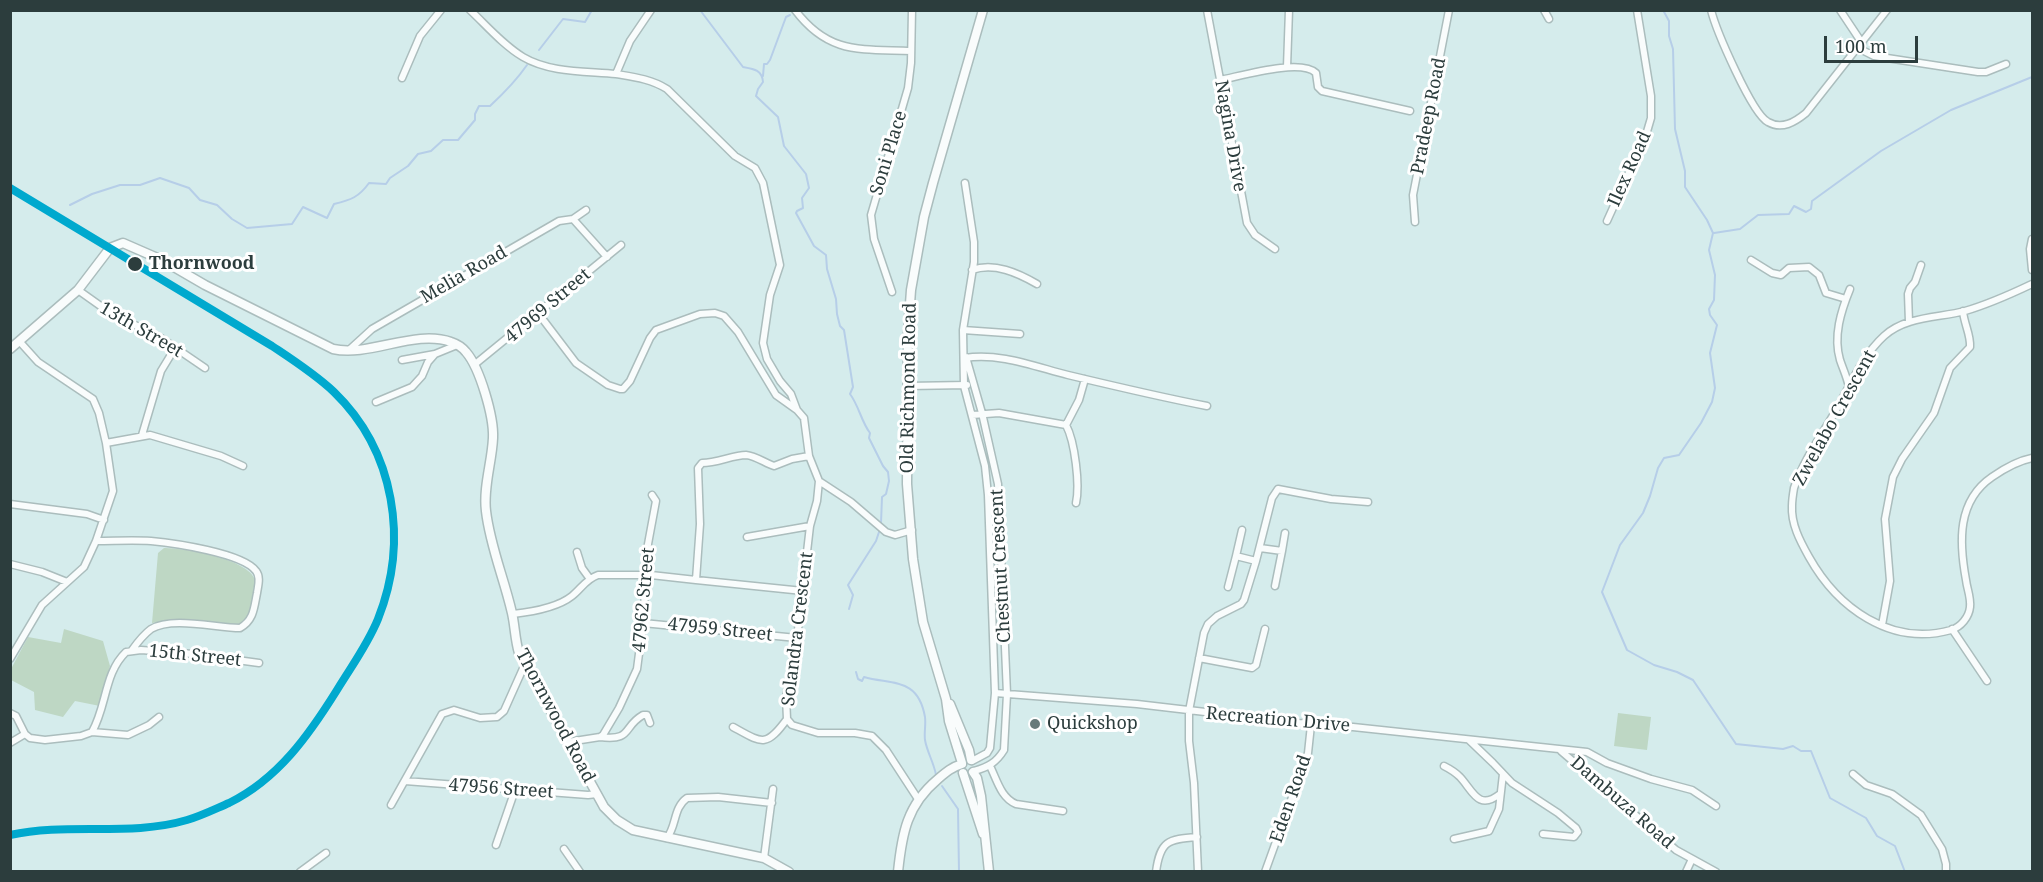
<!DOCTYPE html>
<style>
body{margin:0}
#map{position:relative;width:2043px;height:882px;overflow:hidden;background:#d5ecec;font-family:"Noto Serif",serif}
canvas{display:block}
.frame{position:absolute;inset:0;border:12px solid #2c3d3d;pointer-events:none}
.scale{position:absolute;left:1824px;top:36px;width:94px;height:27px;box-sizing:border-box;border:3px solid #2c3d3d;border-top:0;padding-left:8px;font-size:18px;line-height:21px;white-space:nowrap;color:#2c3d3d;-webkit-text-stroke:4px #fff;paint-order:stroke}
</style>
<div id="map">
<canvas width="2043" height="882"></canvas>
<div class="frame"></div>
<div class="scale">100 m</div>
</div>
<script>
const ctx = document.querySelector('canvas').getContext('2d');
ctx.lineJoin = 'round';
function paint(path, color) {
  ctx.fillStyle = color;
  ctx.fill(path, 'evenodd');
}
function stroke(path, color, width, dash) {
  ctx.strokeStyle = color;
  ctx.lineWidth = width;
  ctx.lineCap = dash ? 'butt' : 'round';
  ctx.setLineDash(dash || []);
  ctx.stroke(path);
}
function drawText(font, color, halo, rows, align = 'center') {
  ctx.font = font + ' "Noto Serif",serif';
  ctx.lineWidth = 6;
  ctx.setLineDash([]);
  ctx.textBaseline = 'middle';
  ctx.strokeStyle = halo;
  ctx.fillStyle = color;
  for (const [text, x, y, turn = 0] of rows) {
    ctx.save();
    ctx.translate(x, y);
    ctx.rotate((+turn || 0) * Math.PI / 180);
    ctx.textAlign = isNaN(turn) ? turn : align;
    if (halo) ctx.strokeText(text, 0, 0);
    ctx.fillText(text, 0, 0);
    ctx.restore();
  }
}
paint(new Path2D(`
 M164,548C185,548 249,559 255,580L249,618L238,625C209,622 181,619 152,623L158,553Z
 M64,629L103,641L110,666L100,706L75,701L63,717L35,710L34,692L11,680V669L28,637L61,643Z
 M1618,713L1651,717L1647,750L1614,746Z`), '#bed7c4');
stroke(new Path2D(`
 M700,10L743,67C754,69 762,70 763,82L758,89L756,96L778,117L784,146L806,174L809,188L802,198L803,208L797,211L796,213L814,246L826,255L827,269L836,299L837,314L840,326L844,330L853,387L850,394C859,406 861,421 870,433L869,438L883,466L888,472L889,481L886,494L882,497L881,523
 M1663,10L1669,21V36L1673,49L1675,129L1685,171V187L1707,220L1713,233L1709,250L1715,275L1714,300L1709,309L1710,315L1717,325L1710,353L1715,388L1712,402L1701,423L1679,455L1664,458L1658,468L1650,496L1643,513L1620,545L1602,592L1627,650L1654,665L1677,672L1693,680L1736,744L1783,749L1793,746L1801,751H1811L1830,798L1866,818L1877,836L1895,846L1905,872
 M539,50L563,19L585,22L592,10
 M763,76L764,64H767L770,60L786,17L790,15
 M70,205L92,194L120,185H140L160,178L189,188L200,200L217,205L232,219L247,228L292,224L303,207L327,218L334,204C351,200 359,197 369,183L386,184L390,178L408,166L418,154L431,151L443,140H458L475,120V114L479,106H490C504,93 516,81 527,65
 M1714,233L1740,229L1758,215L1789,214L1794,206L1806,212L1811,209L1812,201L1881,151L1951,110L2032,77
 M849,609L853,595L848,585L876,541L880,529
 M856,672L858,679L862,681L864,677C892,685 918,677 925,717C926,725 924,732 925,740C927,752 934,763 936,775
 M942,786L958,809L959,872`), '#b6cee8', 2);
const street = new Path2D(`
 M470,10C487,26 503,45 523,57C550,73 586,71 616,74L630,41L651,10
 M795,10C829,55 861,49 911,51
 M1207,10L1247,223L1255,235L1275,249
 M1544,10L1549,19
 M1711,10C1716,30 1752,114 1768,122C1782,130 1795,122 1806,113L1887,10
 M1840,10L1862,43
 M1858,48L1874,56L1978,72H1986L2006,64
 M1287,67L1289,10
 M616,74C634,77 651,79 667,89L735,156L755,168L763,183L780,265L770,295L763,343L767,359L780,381L791,394L797,410
 M402,78L420,36L441,10
 M1220,80C1241,76 1301,58 1316,73L1318,87L1322,91L1410,111
 M965,183L974,242V262L963,330L964,386L985,466L988,495L995,693L990,748L987,753L972,761
 M573,219L607,257
 M1607,221L1646,135L1651,118V96L1637,10
 M1415,222L1413,195L1449,10
 M2032,239L2030,249L2032,270
 M1751,260L1772,273L1781,275L1789,268L1809,267L1819,275L1826,293L1846,299
 M972,270C994,262 1018,273 1037,284
 M2032,284C2011,294 1989,304 1965,311C1938,318 1906,316 1884,336C1862,356 1850,386 1835,412C1821,436 1803,461 1794,488C1793,494 1792,500 1792,506C1791,524 1800,541 1809,557C1837,607 1890,647 1951,630C1961,627 1969,617 1970,607C1971,597 1967,589 1966,580C1959,542 1957,501 1992,477C2005,468 2017,461 2032,458
 M78,290L109,312L161,338L205,368
 M892,292L874,239L871,215L908,88L911,63L912,10
 M538,313L576,363L608,385L620,389H623L630,381L650,338L656,330L700,314L715,313L724,316L738,332L776,395L797,410L804,418L809,456L819,481L851,502L886,532L895,535L912,530
 M1909,322L1908,294L1910,288L1915,282L1921,265
 M963,330L1020,334
 M349,350L372,329L559,221L573,219L586,210
 M966,357L982,413L998,484L1007,694L1004,750C996,763 988,767 974,771
 M965,358C998,352 1036,367 1068,375C1114,386 1160,397 1207,406
 M402,360L435,354
 M474,365L621,245
 M908,386L967,385
 M1849,387C1847,377 1843,369 1840,360C1833,336 1841,311 1850,289
 M376,402L412,387L422,376L428,362L435,354L457,345
 M972,415L999,413L1066,425C1075,442 1080,485 1076,503
 M1066,425L1079,400L1085,379
 M142,435L161,371L175,348
 M106,443L150,435L221,456L243,466
 M819,481L817,501L810,526L797,638L786,697L787,719L792,725L818,733H855L872,736L886,750L918,799
 M10,504L87,514L104,520
 M747,537L810,526
 M96,541C114,541 133,540 151,541C173,543 243,553 256,571C261,577 258,586 257,593C254,608 254,620 240,628C216,628 172,616 151,629C143,635 137,643 132,650
 M1260,548L1282,551L1275,586
 M1282,551L1285,533
 M577,552L582,568L590,579
 M1236,556L1242,530
 M1256,561L1272,498L1278,489L1331,499L1368,502
 M10,564L42,572L67,582
 M803,591L696,580L700,524L698,468L702,463C717,463 733,455 746,455C756,456 765,463 774,466L792,459L809,456
 M513,614C531,612 557,608 572,596C581,589 586,579 598,575H651L696,580
 M643,623L797,638
 M1882,625L1890,581L1885,519L1893,477L1902,459L1934,413L1950,368L1970,347C1971,335 1964,324 1963,311
 M1952,629L1987,681
 M1199,658L1252,668L1256,665L1265,629
 M10,659L42,605L84,567L96,541L113,491L106,443L99,413L93,399L38,362L20,342
 M995,693L1137,704L1299,723L1353,727L1587,752L1607,763L1651,779L1692,790L1716,806
 M10,713L16,716L25,734L30,738L45,740L81,736L92,732L128,735L149,725L159,717
 M733,727C762,743 766,748 787,719
 M92,732C107,706 104,673 126,652L141,650L193,654L259,663
 M600,737C633,741 622,727 643,715H647L650,723
 M1469,740L1493,763L1512,783L1558,813L1576,828L1578,832L1574,837L1543,834
 M568,742L600,737L603,735L619,708L637,669L643,623L648,544L656,501L652,495
 M10,743L25,734
 M1561,751L1676,850L1716,872
 M990,766C997,780 1001,798 1016,804L1063,811
 M1444,766C1450,769 1455,772 1460,777C1473,791 1478,811 1500,794
 M1853,774L1866,785L1892,794L1921,815L1942,849L1946,864V872
 M405,781L588,795L597,794
 M391,805L442,714L454,710L480,718L497,717L504,711L525,664
 M667,838C677,825 673,808 687,798L718,797L772,803
 M1454,839L1489,831L1499,809L1503,774
 M496,845L515,790
 M564,849L580,872
 M764,858L773,789
 M300,872L326,853
 M1156,872C1160,841 1168,839 1197,837
 M1198,872L1194,783L1189,741V711L1204,633L1208,624L1217,616L1241,604L1244,600L1256,561L1236,556L1228,587
 M1265,872L1308,753L1311,725
 M1686,872L1692,859`);
const secondary = new Path2D(`
 M10,349L78,290L110,248L123,243L162,260L205,285L333,349C370,357 415,329 451,342C457,344 462,347 466,352C480,368 494,417 493,438C492,462 483,487 486,511C490,546 504,578 512,613C515,626 515,640 519,653L604,807L617,820L633,830L764,858L789,872
 M950,704L969,750L971,760
 M962,763L949,721L946,699L923,622L913,559L907,484L908,332L911,290L924,217L933,183L983,10
 M973,772L977,778L981,796L989,872
 M963,773L983,834
 M898,872C902,833 907,805 938,779C946,772 952,767 962,764`);
stroke(street, '#abbdbd', 9);
stroke(secondary, '#abbdbd', 11);
stroke(street, '#f9fcfc', 6);
stroke(secondary, '#f9fcfc', 8);
stroke(new Path2D(`
 M10,188L272,346C293,360 315,374 334,392C395,451 409,541 378,619C368,644 351,667 337,690C309,735 278,779 229,803C215,809 201,816 187,820C130,837 68,822 10,835`), '#00a9ce', 8);
for (const [x, y, r, color] of [
 [135,264,8,"#2c3d3d"],
 [1035,724,6,"#677a7a"]
]) {
  const dot = new Path2D();
  dot.arc(x, y, r, 0, 2 * Math.PI);
  ctx.fillStyle = color;
  ctx.fill(dot);
  stroke(dot, '#fff', 2);
}
drawText('18px', '#2c3d3d', '#fff', [
 ["Pradeep Road",1429,116,-79],
 ["Nagina Drive",1230,136,80],
 ["Soni Place",889,153,-73],
 ["Ilex Road",1630,169,-66],
 ["Melia Road",464,275,-30],
 ["47969 Street",548,306,-40],
 ["13th Street",141,330,30],
 ["Old Richmond Road",909,388,-89],
 ["Zwelabo Crescent",1835,418,-61],
 ["Chestnut Crescent",1001,566,-93],
 ["47962 Street",644,600,-85],
 ["Solandra Crescent",798,629,-83],
 ["47959 Street",720,630,6],
 ["15th Street",195,656,6],
 ["Thornwood Road",555,716,62],
 ["Recreation Drive",1278,720,5],
 ["47956 Street",501,789,4],
 ["Eden Road",1291,799,-71],
 ["Dambuza Road",1622,803,41]
]);
drawText('bold 18px', '#2c3d3d', '#fff', [
 ["Thornwood",149,264]
], 'left');
drawText('18px', '#2c3d3d', '#fff', [
 ["Quickshop",1047,724]
], 'left');
</script>
